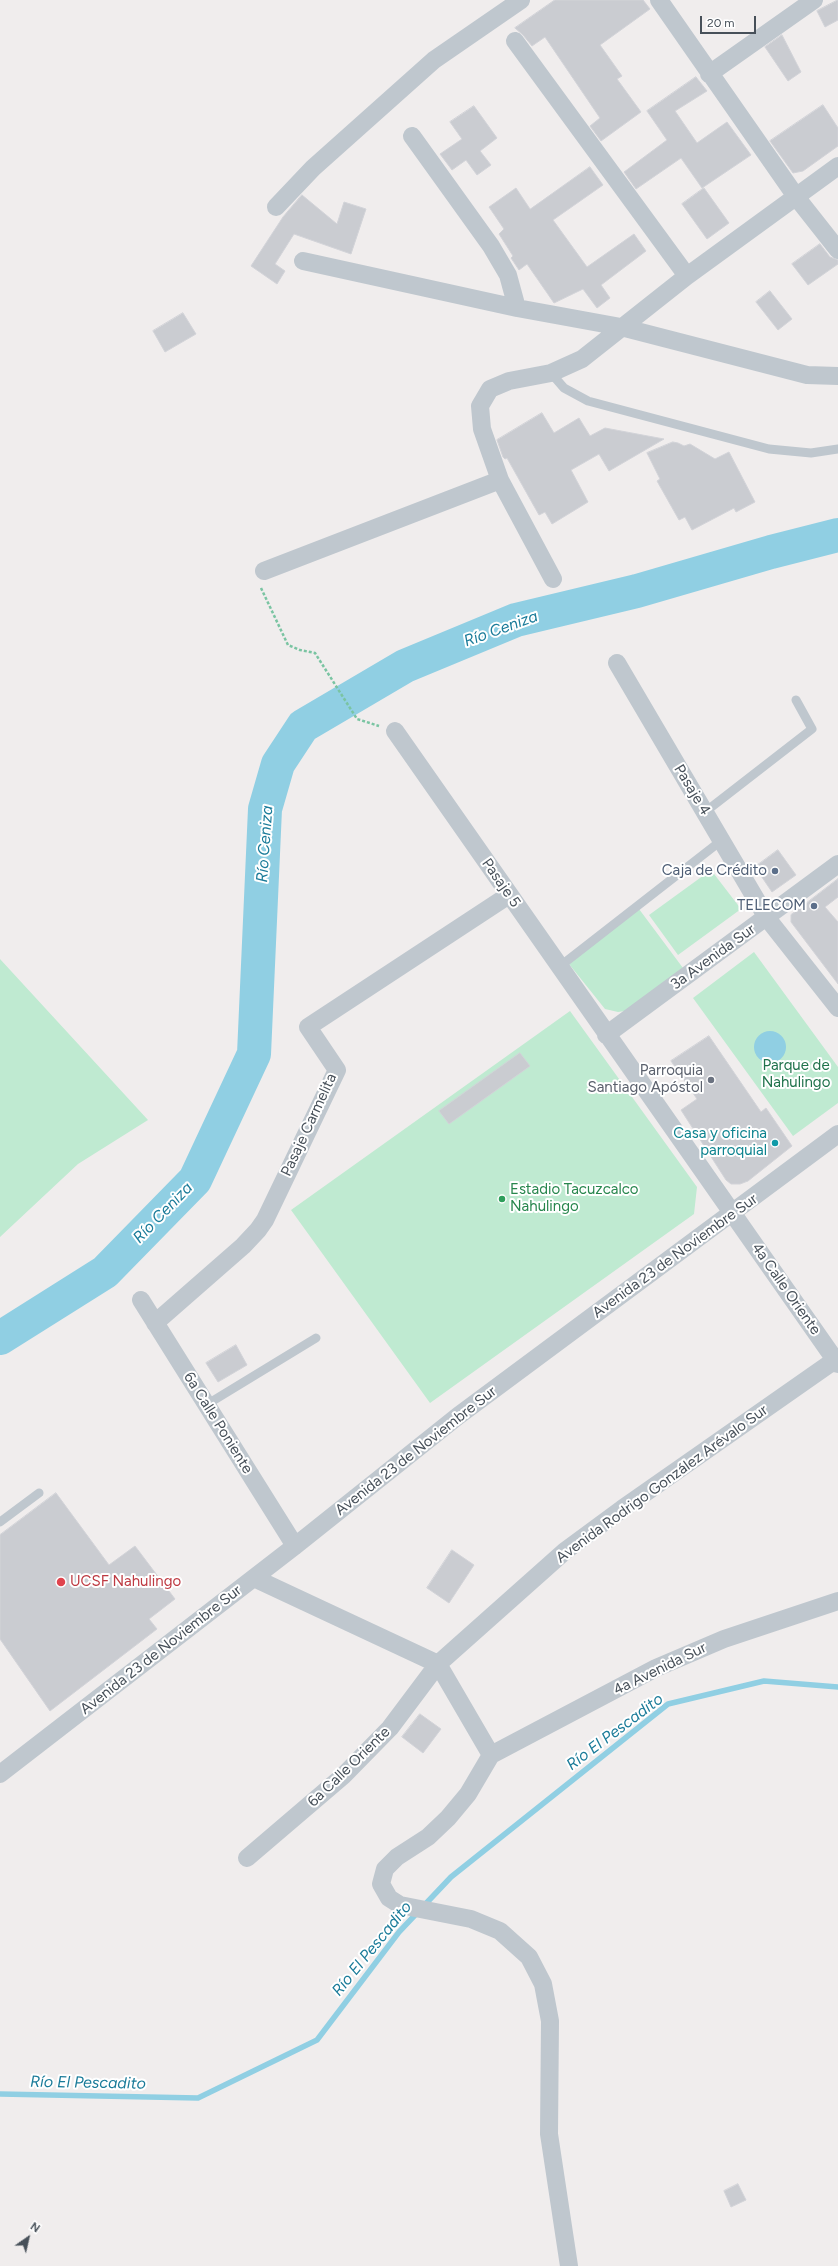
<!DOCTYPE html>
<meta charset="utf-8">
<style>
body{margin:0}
#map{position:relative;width:838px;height:2266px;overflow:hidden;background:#f0eded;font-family:Figtree,sans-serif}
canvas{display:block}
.north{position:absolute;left:8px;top:2218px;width:40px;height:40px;-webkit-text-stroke:3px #fff;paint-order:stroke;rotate:34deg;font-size:11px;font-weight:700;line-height:16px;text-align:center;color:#475059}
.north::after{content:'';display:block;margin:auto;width:14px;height:18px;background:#475059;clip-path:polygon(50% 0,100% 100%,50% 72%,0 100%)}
.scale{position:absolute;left:700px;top:16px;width:56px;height:18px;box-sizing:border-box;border:2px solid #475059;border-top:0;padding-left:5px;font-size:12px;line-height:14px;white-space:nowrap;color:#475059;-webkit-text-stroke:3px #fff;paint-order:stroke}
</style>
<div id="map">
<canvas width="838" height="2266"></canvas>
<div class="north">N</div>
<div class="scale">20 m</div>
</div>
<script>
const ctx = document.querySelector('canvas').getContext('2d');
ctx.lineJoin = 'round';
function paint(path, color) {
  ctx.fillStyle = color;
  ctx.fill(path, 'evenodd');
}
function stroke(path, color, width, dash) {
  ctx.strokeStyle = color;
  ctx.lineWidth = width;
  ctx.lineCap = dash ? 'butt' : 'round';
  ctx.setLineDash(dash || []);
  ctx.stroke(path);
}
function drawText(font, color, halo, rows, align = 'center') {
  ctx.font = font + ' Figtree,sans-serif';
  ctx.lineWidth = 4;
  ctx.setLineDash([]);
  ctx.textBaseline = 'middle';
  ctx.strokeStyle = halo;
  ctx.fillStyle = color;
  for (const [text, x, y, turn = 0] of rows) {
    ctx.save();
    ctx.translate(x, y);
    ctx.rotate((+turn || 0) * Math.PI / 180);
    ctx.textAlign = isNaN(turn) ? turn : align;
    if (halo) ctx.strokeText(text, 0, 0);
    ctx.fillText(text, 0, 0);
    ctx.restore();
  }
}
paint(new Path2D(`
 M711,870L741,909L678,955L649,915Z
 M639,909L683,968L625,1011L618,1012L605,1009L569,964Z
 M754,952L838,1067V1103L793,1136L693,998Z
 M0,959L148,1120L78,1164L0,1237Z
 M570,1011L697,1187L694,1214L430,1403L291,1210Z`), '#bfead1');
paint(new Path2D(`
 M754 1047a16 16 0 1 1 32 0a16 16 0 1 1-32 0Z`), '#90cfe3');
stroke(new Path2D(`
 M0,2094L198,2098L317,2040L399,1932L451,1877L668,1704L764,1681L838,1687`), '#90cfe3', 5.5);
stroke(new Path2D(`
 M0,1338L105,1272L195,1180L254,1054L265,809L278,764L303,726L405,666L516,620L637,591L771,552L838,535`), '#90cfe3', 34);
const building = new Path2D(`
 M555,0H643L650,9L600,45L622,76L617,79L641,112L601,141L590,126L600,118L545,37L532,46L523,35L515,28Z
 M838,0V20L825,27L817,11Z
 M782,35L801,72L788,81L765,47Z
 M696,77L707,91L675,111L697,143L727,122L751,155L702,188L681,158L636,189L624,172L667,140L647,111Z
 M823,105L838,128V146L803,171L793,173L770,141Z
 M474,106L497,138L480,151L491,165L477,175L466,160L452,170L440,154L462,139L450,122Z
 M590,167L603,185L553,220L587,267L634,234L646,251L601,285L610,298L597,308L583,289L554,303L527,264L519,270L511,258L513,256L499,234L504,229L489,207L516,188L530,209Z
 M704,188L729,223L707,239L682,204Z
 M302,195L337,224L344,202L366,209L351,254L294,234L275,264L285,271L277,284L251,266L283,217Z
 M820,244L830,257L838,260V264L808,285L792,264Z
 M770,291L792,319L778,330L756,302Z
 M183,313L196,334L165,352L153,331Z
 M542,413L554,433L579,418L590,436L605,428L664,439L609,471L599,454L571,470L588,502L552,524L545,512L539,515L507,458L505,459L503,457L497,440Z
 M673,442L678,443L684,446L690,444L715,459L729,452L755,502L736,512L734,508L692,530L685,517L679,520L657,481L660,479L647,453Z
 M778,850L796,875L772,892L755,867Z
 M838,879V897L825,907L838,922V984L791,922V915Z
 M709,1036L761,1112L766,1108L792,1146L748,1181L740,1184H731L726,1180L681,1110L697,1099L671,1061Z
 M520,1053L530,1066L449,1124L439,1111Z
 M236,1345L247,1365L218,1382L206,1363Z
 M56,1493L109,1565L135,1546L175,1599L149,1619L157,1629L50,1711L0,1639V1535Z
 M452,1550L474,1565L449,1603L427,1588Z
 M420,1714L441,1729L423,1753L402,1737Z
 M738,2184L746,2200L731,2207L724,2191Z`);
paint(building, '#caccd1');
stroke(building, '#d2d3d8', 1);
stroke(new Path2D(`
 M261,588L288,645L300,650L315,653L357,719L379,726`), '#7ac4a2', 2.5, [3, 2]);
stroke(new Path2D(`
 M551,373L564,388L588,401L769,449L811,453L838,449
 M705,812L812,729L796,700
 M559,967L722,840
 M206,1405L316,1338
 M0,1522L39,1493`), '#bfc7ce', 9);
stroke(new Path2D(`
 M659,0L797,198L838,250
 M515,41L687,276
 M709,74L814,0
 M412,136L491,246L508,275L517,308
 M276,207L313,168L434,60L521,0
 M303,261L517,308L621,327L807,375L838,376
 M500,480L553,579
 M264,571L500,480L482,429L480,406L490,389L509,381L551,373L582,359L687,276L838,166
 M617,663L767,918L838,1008
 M395,731L838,1364
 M606,1035L838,864
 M141,1300L295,1546
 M155,1323L243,1246L258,1230L265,1220L337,1070L308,1027L509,895
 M254,1578L438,1664
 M438,1664L491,1755
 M491,1755L468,1794L448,1818L428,1837L397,1857L385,1869L381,1884L389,1898L400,1905L471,1919L500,1931L529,1957L543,1984L550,2021L549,2134L569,2266
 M491,1755L656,1668L724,1639L838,1601
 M0,1774L295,1546L458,1416L838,1134
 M247,1858L343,1776L390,1728L438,1664L565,1551L622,1509L838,1358`), '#bfc7ce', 18);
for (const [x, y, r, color] of [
 [775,871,4,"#5c6f8a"],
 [814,906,4,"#5c6f8a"],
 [711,1080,4,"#6b7280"],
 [775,1143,4,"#0f9aa8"],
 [502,1199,4,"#2e9e5b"],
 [61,1582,5,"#e0444e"]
]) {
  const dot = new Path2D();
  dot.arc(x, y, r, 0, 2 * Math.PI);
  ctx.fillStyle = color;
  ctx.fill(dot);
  stroke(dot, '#fff', 1.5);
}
drawText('15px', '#475059', '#fff', [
 ["Pasaje 4",692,790,59],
 ["Pasaje 5",501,883,55],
 ["3a Avenida Sur",713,957,-36],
 ["Pasaje Carmelita",309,1125,-65],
 ["Avenida 23 de Noviembre Sur",675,1256,-36],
 ["4a Calle Oriente",786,1289,55],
 ["6a Calle Poniente",218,1423,58],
 ["Avenida 23 de Noviembre Sur",416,1451,-38],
 ["Avenida Rodrigo González Arévalo Sur",662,1484,-36],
 ["Avenida 23 de Noviembre Sur",161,1650,-38],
 ["4a Avenida Sur",660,1669,-26],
 ["6a Calle Oriente",349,1767,-44]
]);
drawText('15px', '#4e5e75', '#fff', [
 ["Caja de Crédito",767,871],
 ["TELECOM",806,906]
], 'right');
drawText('15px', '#1f724b', '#fff', [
 ["Parque de",796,1066],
 ["Nahulingo",796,1083]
]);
drawText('15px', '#5b616d', '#fff', [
 ["Parroquia",703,1071],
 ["Santiago Apóstol",703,1088]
], 'right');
drawText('15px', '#0d838f', '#fff', [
 ["Casa y oficina",767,1134],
 ["parroquial",767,1151]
], 'right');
drawText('15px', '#27864d', '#fff', [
 ["Estadio Tacuzcalco",510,1190],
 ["Nahulingo",510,1207]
], 'left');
drawText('15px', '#be3a42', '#fff', [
 ["UCSF Nahulingo",70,1582]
], 'left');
drawText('italic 16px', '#1a7b99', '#fff', [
 ["Río Ceniza",501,629,-20],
 ["Río Ceniza",265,844,-86],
 ["Río Ceniza",163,1213,-46],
 ["Río El Pescadito",615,1732,-37],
 ["Río El Pescadito",372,1949,-51],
 ["Río El Pescadito",88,2083,1]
]);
</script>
